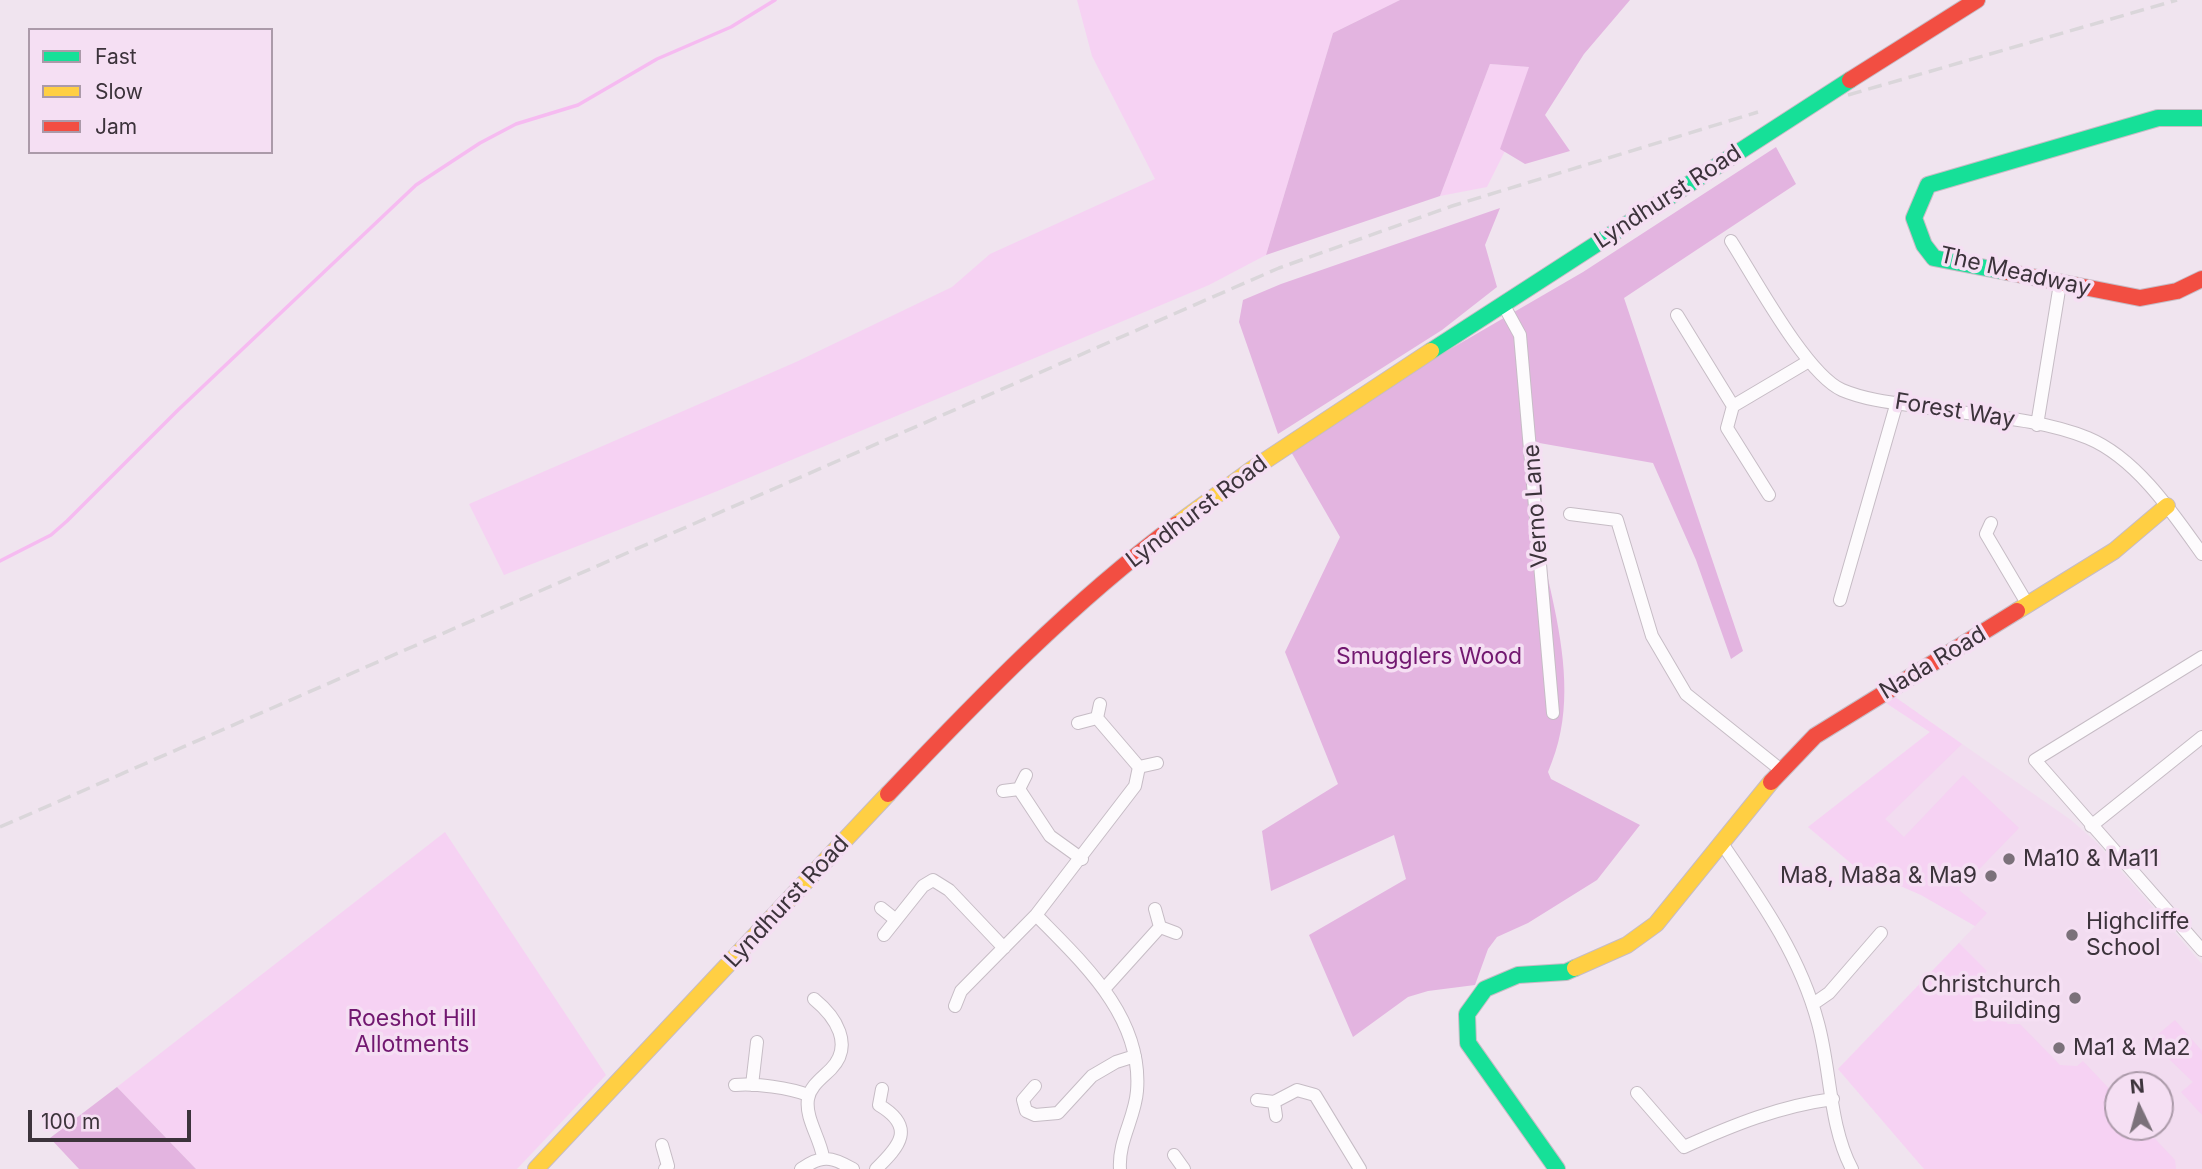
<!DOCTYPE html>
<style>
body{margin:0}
#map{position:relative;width:2202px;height:1169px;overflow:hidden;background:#f0e4ef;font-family:Inter,sans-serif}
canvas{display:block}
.legend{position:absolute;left:28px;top:28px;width:245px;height:126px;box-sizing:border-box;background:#f5dff3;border:2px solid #ab9aa9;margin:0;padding:9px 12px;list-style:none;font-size:21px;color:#3c333b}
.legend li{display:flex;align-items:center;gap:14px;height:35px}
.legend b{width:35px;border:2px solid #ab9aa9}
.north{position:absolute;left:2104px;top:1071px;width:70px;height:70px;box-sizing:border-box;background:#f5dff3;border:2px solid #ab9aa9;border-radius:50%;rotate:355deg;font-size:19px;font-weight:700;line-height:28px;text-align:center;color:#3c333b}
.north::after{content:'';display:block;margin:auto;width:24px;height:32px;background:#7b717a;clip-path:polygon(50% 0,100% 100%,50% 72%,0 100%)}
.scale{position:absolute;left:28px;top:1110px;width:163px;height:32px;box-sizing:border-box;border:4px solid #3c333b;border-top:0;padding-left:9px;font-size:21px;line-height:24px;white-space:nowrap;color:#3c333b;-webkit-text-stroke:5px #f5dff3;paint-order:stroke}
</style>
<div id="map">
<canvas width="2202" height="1169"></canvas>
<ul class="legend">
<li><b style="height:9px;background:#16e098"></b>Fast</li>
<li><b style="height:9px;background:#ffcf43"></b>Slow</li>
<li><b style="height:9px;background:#f24e42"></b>Jam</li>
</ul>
<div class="north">N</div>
<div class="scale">100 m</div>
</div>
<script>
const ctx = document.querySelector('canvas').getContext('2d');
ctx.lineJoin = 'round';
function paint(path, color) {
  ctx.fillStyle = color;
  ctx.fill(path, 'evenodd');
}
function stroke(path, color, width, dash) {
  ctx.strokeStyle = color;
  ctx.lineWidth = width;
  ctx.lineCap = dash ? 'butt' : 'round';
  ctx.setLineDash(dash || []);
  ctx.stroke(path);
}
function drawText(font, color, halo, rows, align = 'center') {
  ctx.font = font + ' Inter,sans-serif';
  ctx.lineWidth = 7;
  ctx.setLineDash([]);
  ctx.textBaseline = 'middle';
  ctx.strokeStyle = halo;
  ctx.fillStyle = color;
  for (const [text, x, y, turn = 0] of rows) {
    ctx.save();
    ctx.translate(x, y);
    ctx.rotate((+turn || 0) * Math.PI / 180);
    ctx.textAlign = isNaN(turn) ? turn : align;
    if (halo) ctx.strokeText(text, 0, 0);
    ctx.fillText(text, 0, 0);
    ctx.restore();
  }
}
paint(new Path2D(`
 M1895,697L2071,820L2096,842L2202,964V1169H1924L1838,1069L1975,926L1921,895L1853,865L1808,827L1930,732L1886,703ZM2118,1085H2160V1127H2118Z`), '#f2dcf0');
paint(new Path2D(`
 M1077,0H1400L1333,33L1266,255L1209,285L715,492L504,575L469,504L796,362L952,287L990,254L1155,179L1092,56Z
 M1490,64L1530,67L1501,148L1505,151L1487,187L1440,196Z
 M1895,697L1962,744L1885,819L1904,837L1963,775L2019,828L1959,890L1987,913L1975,926L1921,895L1853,865L1808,827L1930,732L1886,703Z
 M445,832L606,1075L517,1169H196L117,1087Z
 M1959,943L1987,971L1972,987L2008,1024H2020L2060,1065L2077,1066L2083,1061L2118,1098V1127H2144L2175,1160L2176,1169H1924L1838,1069Z
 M2175,1020L2202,1051V1115L2181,1092L2193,1082L2150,1041Z`), '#f6d2f3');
paint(new Path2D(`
 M1400,0H1630L1584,54L1545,115L1570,151L1525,164L1500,149L1529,67L1490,64L1440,196L1266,255L1333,33Z
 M1776,147L1796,184L1624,298L1743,651L1731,659L1696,560L1653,463L1528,441C1524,550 1596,666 1548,772L1551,779L1640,825L1597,880L1528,923L1497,937L1488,949L1475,985L1428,991L1408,997L1353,1037L1309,935L1406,879L1394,835L1271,891L1262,831L1338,784L1285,652L1340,537L1290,450L1409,373L1583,272Z
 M1500,208L1485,245L1497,287L1442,330L1278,434L1239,322L1243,300L1281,284Z
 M117,1087L196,1169H79L50,1138Z`), '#e3b4e0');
stroke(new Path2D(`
 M0,561L51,535L67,521L177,411L416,185L480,143L516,124L578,105L657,59L731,27L775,0`), '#f6bbf1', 3.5);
const street = new Path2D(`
 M1731,241C1754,277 1806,374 1842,390C1870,402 1906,404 1936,409C1985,416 2041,419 2088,438C2136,458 2173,513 2202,554
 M1503,304L1520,335L1553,713
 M1677,315L1733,406
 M2037,425L2060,284
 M1769,495L1727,428L1733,406L1809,361
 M1570,514L1617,520L1652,636L1686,694L1781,770
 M1991,523L1986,534L2028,605
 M1840,600L1897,402
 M2202,657L2035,760L2202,950
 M1078,723L1097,718L1100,704
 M1139,767L1157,763
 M1019,789L1050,836L1082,859
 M1003,791L1019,789L1026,775
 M2091,826L2202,737
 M1723,845C1762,902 1800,956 1818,1023C1831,1070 1829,1126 1852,1169
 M881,908L896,920
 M1155,909L1160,927L1176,933
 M1036,915C1083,963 1143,1017 1137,1091C1135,1118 1118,1141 1120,1169
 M884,935L923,886L933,880L949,890L1004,948
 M1105,988L1160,927
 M814,999C836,1017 854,1045 831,1069C822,1078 810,1086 808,1099C805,1118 820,1138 823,1157
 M1813,1004L1829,993L1881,933
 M955,1006L961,991L1036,915L1135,786L1139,767L1097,718
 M735,1085C755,1083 790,1088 808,1095
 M752,1085L757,1042
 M1035,1086L1023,1100L1026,1111L1035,1115L1058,1113L1092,1076L1116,1062L1135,1056
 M1637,1093L1684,1147C1733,1125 1780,1106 1833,1099
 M1257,1100L1274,1102L1297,1090L1315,1095L1360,1169
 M1274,1102L1276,1116
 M662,1145L668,1166L665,1169
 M1174,1155L1184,1169
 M801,1169C822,1155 831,1156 853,1169
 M876,1169C900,1146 916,1127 879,1105L882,1089`);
const fast = new Path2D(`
 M2007,272L1934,258L1924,245L1914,218L1928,185L2158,118H2202
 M1431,351L1850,80
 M1557,1169L1468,1043L1467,1014L1485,989L1518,975L1566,972L1575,968`);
const slow = new Path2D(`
 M1177,524L1251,470L1431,351
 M2017,611L2114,551L2167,506
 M1575,968L1627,945L1656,924L1771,782
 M536,1169L888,794`);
const jam = new Path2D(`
 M1850,80L1977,0
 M2007,272L2140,298L2177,291L2202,279
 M1771,782L1815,736L2017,611
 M888,794C979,698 1071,603 1177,524`);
stroke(street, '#c6bcc5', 14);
stroke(fast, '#c6bcc5', 18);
stroke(slow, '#c6bcc5', 18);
stroke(jam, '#c6bcc5', 18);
stroke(street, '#fdfbfd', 12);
stroke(fast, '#16e098', 16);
stroke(slow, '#ffcf43', 16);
stroke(jam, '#f24e42', 16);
stroke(new Path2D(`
 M1848,95L2177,0
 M0,827L1279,268L1452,206L1758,112`), '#dad6da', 3.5, [14, 7]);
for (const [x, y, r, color] of [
 [2009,859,7,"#7b717a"],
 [1991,876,7,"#7b717a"],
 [2072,935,7,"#7b717a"],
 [2075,998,7,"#7b717a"],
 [2059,1048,7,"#7b717a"]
]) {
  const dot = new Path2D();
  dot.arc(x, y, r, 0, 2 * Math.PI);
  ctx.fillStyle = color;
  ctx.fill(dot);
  stroke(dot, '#f5dff3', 2.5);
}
drawText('23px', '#3c333b', '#f5dff3', [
 ["Lyndhurst Road",1668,197,-33],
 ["The Meadway",2015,272,13],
 ["Forest Way",1955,411,9],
 ["Verno Lane",1536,506,-94],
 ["Lyndhurst Road",1197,512,-37],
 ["Nada Road",1933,663,-31],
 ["Lyndhurst Road",787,902,-47]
]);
drawText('23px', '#721870', '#f5dff3', [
 ["Smugglers Wood",1429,657],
 ["Roeshot Hill",412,1019],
 ["Allotments",412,1045]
]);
drawText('23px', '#3c333b', '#f5dff3', [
 ["Ma10 & Ma11",2023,859],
 ["Ma8, Ma8a & Ma9",1977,876,"right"],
 ["Highcliffe",2086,922],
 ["School",2086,948],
 ["Christchurch",2061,985,"right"],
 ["Building",2061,1011,"right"],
 ["Ma1 & Ma2",2073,1048]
], 'left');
</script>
